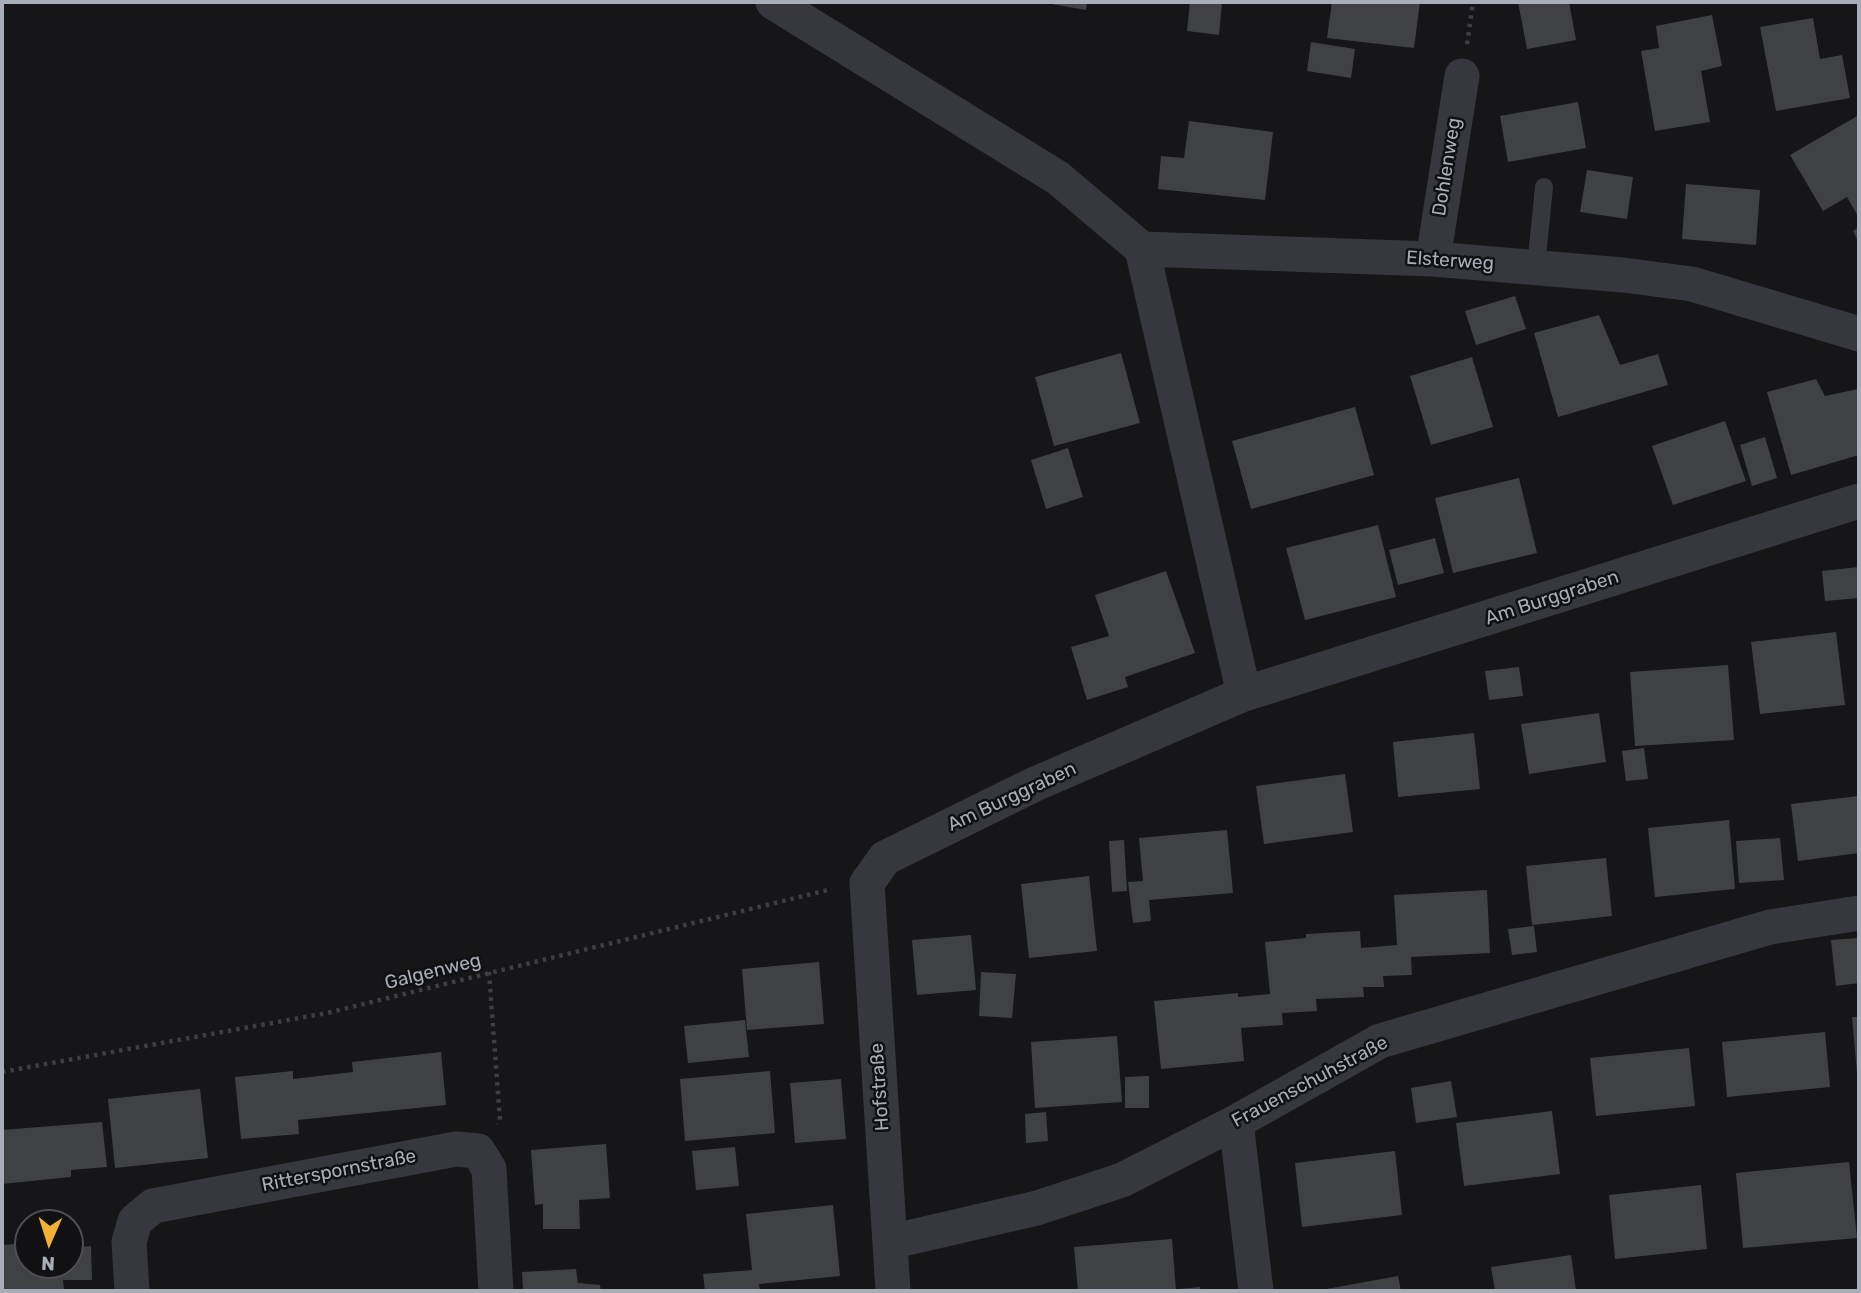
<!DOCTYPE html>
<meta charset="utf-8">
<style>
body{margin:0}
#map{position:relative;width:1861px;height:1293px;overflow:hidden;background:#161618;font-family:Rubik,sans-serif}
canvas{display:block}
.frame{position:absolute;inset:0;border:4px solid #a8adb8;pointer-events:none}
.north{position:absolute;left:14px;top:1209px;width:70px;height:70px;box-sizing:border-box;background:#111113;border:2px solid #4d4f55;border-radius:50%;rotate:183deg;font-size:19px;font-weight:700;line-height:28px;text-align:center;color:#a8adb8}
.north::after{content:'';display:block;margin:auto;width:24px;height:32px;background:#f2b134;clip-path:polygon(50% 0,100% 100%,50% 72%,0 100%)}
</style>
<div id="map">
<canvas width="1861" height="1293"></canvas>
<div class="frame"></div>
<div class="north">N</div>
</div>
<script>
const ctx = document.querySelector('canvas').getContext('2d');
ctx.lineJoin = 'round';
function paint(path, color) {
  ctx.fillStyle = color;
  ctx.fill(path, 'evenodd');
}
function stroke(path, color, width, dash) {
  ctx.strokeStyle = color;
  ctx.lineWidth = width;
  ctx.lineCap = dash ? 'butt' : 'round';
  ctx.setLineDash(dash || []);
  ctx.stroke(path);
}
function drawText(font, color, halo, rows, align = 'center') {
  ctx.font = font + ' Rubik,sans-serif';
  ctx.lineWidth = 5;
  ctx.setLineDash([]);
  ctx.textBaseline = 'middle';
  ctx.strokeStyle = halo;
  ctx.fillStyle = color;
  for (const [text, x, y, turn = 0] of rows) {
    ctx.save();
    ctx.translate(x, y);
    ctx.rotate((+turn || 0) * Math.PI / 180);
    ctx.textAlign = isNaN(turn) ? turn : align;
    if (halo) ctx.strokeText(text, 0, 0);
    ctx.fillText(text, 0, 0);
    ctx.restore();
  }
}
paint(new Path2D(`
 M1040,2H1087L1086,10Z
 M1190,2H1222L1219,35L1187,31Z
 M1332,2H1420L1414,48L1327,38Z
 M1518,2H1569L1576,40L1527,49Z
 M1712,15L1722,66L1701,71L1710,122L1655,131L1641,51L1659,48L1656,26Z
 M1813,18L1820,59L1842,55L1850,98L1776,111L1760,27Z
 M1311,42L1355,49L1351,78L1307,71Z
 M1578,102L1586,148L1508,162L1500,116Z
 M1859,115V218L1847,197L1823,211L1790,155Z
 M1189,121L1273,132L1265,200L1158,189L1161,156L1184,158Z
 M1587,170L1633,177L1627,219L1580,212Z
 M1686,184L1760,190L1756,245L1682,239Z
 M1859,227V243L1853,231Z
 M1515,296L1526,329L1476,345L1465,311Z
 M1599,315L1620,365L1658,354L1668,385L1558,417L1534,333Z
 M1121,353L1140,423L1054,446L1035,377Z
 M1472,357L1493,427L1431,445L1410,376Z
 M1816,379L1825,396L1858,389L1859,455L1791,475L1767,392Z
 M1355,407L1374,475L1251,509L1232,441Z
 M1725,421L1746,481L1673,505L1652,446Z
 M1765,437L1777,478L1752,486L1740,445Z
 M1068,448L1083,497L1046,509L1031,460Z
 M1519,478L1537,553L1453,573L1435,498Z
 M1378,525L1396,597L1305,620L1286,548Z
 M1435,538L1444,573L1398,585L1389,550Z
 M1859,567V598L1825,601L1822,571Z
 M1166,571L1195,653L1125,677L1128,687L1087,700L1071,647L1109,636L1095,595Z
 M1836,632L1845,705L1760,714L1751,642Z
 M1728,665L1734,740L1635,746L1630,672Z
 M1519,667L1523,696L1489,700L1485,671Z
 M1599,713L1606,762L1529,774L1521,724Z
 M1474,733L1480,789L1398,797L1393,742Z
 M1644,748L1648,779L1626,781L1622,751Z
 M1345,774L1353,832L1264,844L1256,786Z
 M1859,796V853L1798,861L1791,804Z
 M1729,820L1735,889L1655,897L1648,828Z
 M1227,830L1233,893L1149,900L1151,921L1133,923L1128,882L1143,881L1139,838Z
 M1780,838L1784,880L1739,883L1736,841Z
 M1124,840L1127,891L1112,892L1109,841Z
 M1606,858L1612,916L1532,925L1526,866Z
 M1089,876L1097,951L1029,958L1021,884Z
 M1487,890L1490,953L1411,957L1412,975L1383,976L1384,987H1363L1364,997L1316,999L1317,1011L1282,1013L1283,1025L1241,1028L1244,1061L1161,1069L1154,1001L1238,993V997L1270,994L1265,942L1306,938V934L1360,931L1361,948L1397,945L1394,895Z
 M1534,926L1537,952L1512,955L1508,929Z
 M971,935L976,990L917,995L912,940Z
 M1858,938L1859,983L1836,986L1831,940Z
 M819,962L824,1024L747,1030L742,969Z
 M981,972L1016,974L1012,1018L979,1016Z
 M1852,1017H1859V1073H1857Z
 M745,1020L749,1057L688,1063L684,1026Z
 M1825,1032L1830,1087L1727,1097L1722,1042Z
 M1117,1036L1122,1102L1035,1108L1031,1042Z
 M1689,1048L1695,1106L1596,1116L1590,1058Z
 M441,1052L446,1105L298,1120L299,1134L241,1139L235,1077L293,1071V1079L353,1072L352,1062Z
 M770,1071L775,1133L685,1141L680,1079Z
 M1149,1076V1108H1125V1077Z
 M841,1079L846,1139L795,1143L790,1083Z
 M1451,1081L1457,1117L1416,1123L1411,1088Z
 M200,1089L208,1158L115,1168L108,1099Z
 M1552,1111L1560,1174L1464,1186L1456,1123Z
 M1046,1112L1048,1141L1026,1143L1025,1114Z
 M102,1122L107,1167L71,1170V1177L2,1184V1130Z
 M606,1144L610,1198L579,1200L580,1229H543V1204L535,1205L531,1150Z
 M735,1147L739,1186L696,1190L692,1151Z
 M1395,1151L1402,1215L1302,1227L1295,1163Z
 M1849,1162L1857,1238L1743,1248L1736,1173Z
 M1701,1185L1707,1249L1615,1259L1609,1195Z
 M833,1205L840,1276L759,1284L760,1291H705L703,1274L752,1270L746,1214Z
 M1172,1239L1176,1291H1078L1074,1247Z
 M28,1243V1265H70V1248L91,1246L92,1280H63L64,1291H2V1245Z
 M1571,1255L1576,1291H1495L1491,1267Z
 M576,1269L578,1283L600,1285L601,1291H523L522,1272Z
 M1398,1276L1401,1291H1322L1321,1290Z
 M1200,1287L1201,1291H1179V1289Z`), '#404145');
stroke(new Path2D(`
 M1467,44L1473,2
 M489,972L500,1120L497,1124
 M2,1072L327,1013L832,889`), '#3d3f44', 4.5, [3.5, 5]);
stroke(new Path2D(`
 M1536,267L1544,187`), '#37383d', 18);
stroke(new Path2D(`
 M773,2L1058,178L1142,249L1433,259L1623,275L1692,284L1859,334
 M1142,249L1244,694
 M1433,259L1462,76
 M1236,1122L1256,1291
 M890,1242L1037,1208L1122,1180L1236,1122L1380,1041L1770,927L1859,913
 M132,1291L129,1242L135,1221L153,1206L456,1149L478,1151L489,1169L496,1291
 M893,1291L867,883L885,858L1035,784L1244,694L1859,501`), '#37383d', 35);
drawText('19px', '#a8adb8', '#111113', [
 ["Dohlenweg",1447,167,-81],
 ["Elsterweg",1450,261,4],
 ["Am Burggraben",1552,598,-18],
 ["Am Burggraben",1012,797,-25],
 ["Galgenweg",433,972,-14],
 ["Frauenschuhstraße",1310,1082,-28],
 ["Hofstraße",880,1087,-94],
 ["Ritterspornstraße",339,1171,-11]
]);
</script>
